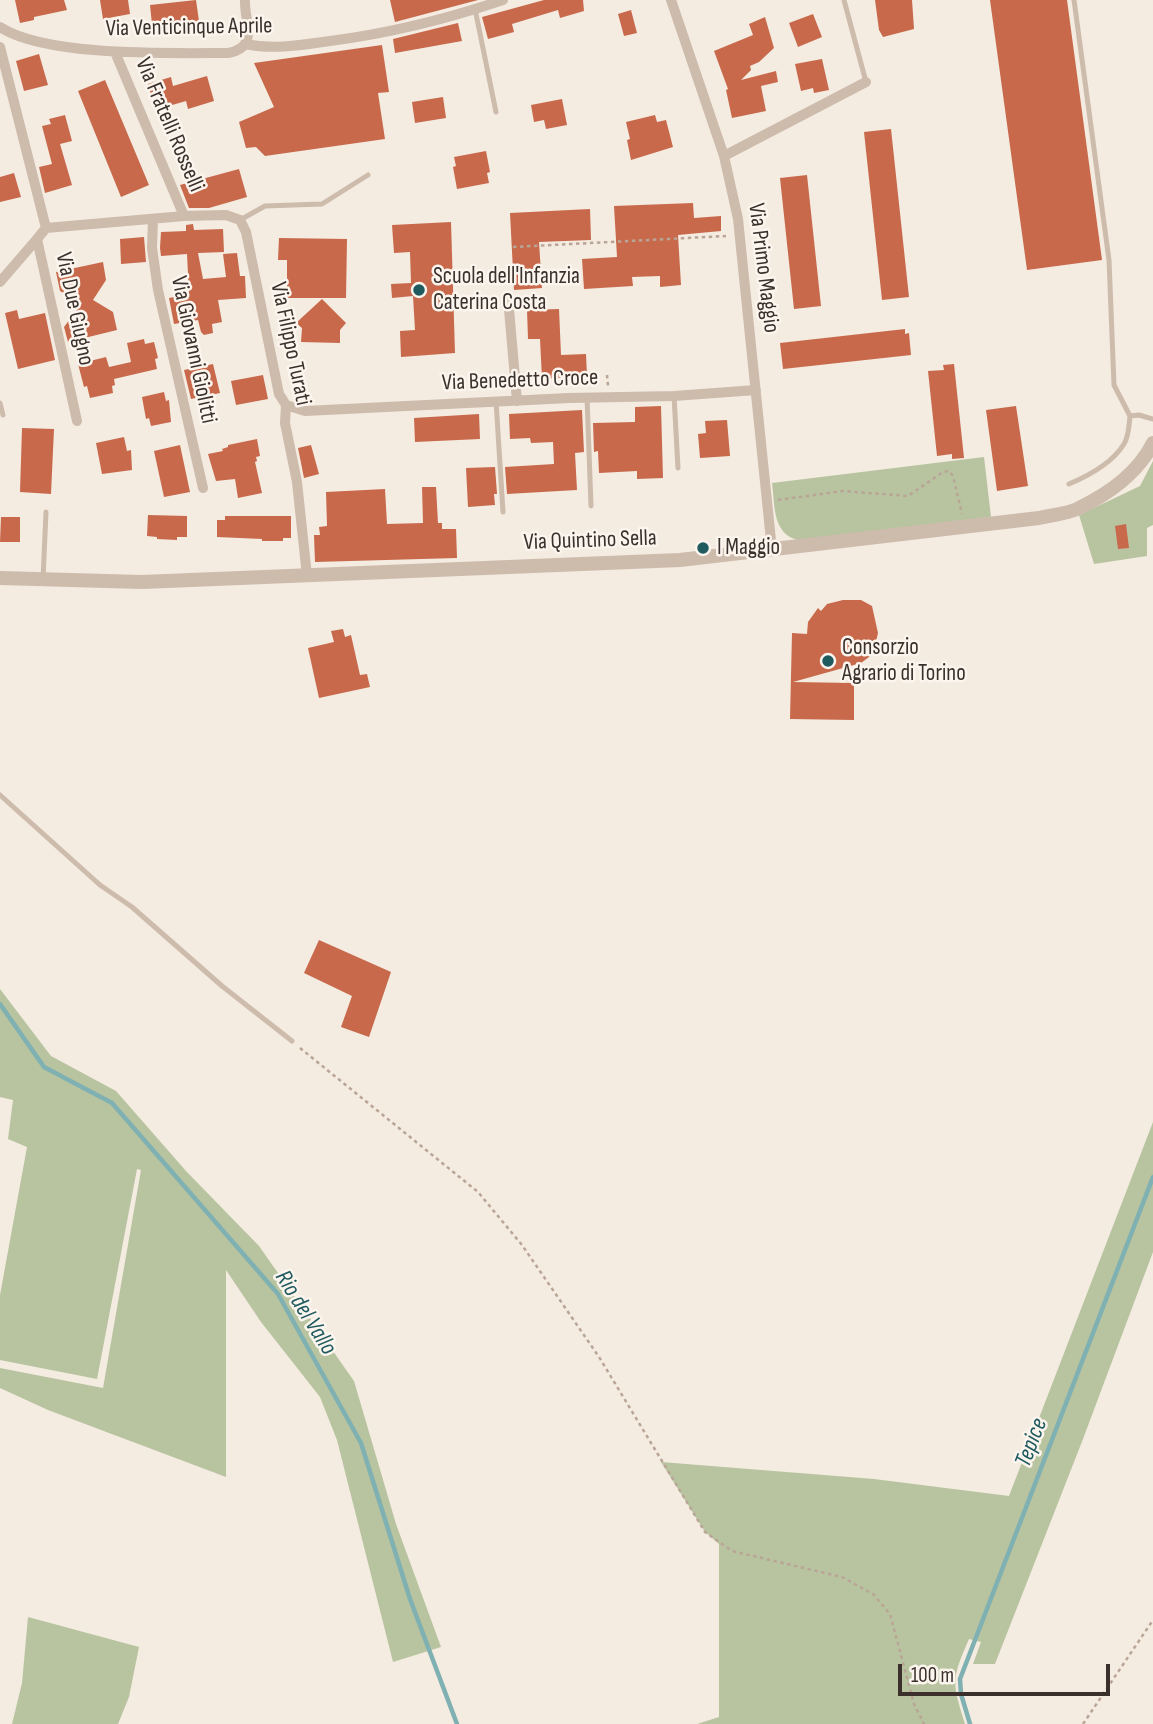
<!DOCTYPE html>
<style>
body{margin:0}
#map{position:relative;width:1153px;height:1724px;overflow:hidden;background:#f4ebe1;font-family:"Sofia Sans Condensed",sans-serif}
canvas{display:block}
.scale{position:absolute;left:898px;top:1664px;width:212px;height:32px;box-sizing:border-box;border:4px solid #3b302b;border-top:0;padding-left:9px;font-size:21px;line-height:24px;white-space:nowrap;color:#3b302b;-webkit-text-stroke:5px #fbf5ee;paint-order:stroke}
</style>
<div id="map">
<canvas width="1153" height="1724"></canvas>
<div class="scale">100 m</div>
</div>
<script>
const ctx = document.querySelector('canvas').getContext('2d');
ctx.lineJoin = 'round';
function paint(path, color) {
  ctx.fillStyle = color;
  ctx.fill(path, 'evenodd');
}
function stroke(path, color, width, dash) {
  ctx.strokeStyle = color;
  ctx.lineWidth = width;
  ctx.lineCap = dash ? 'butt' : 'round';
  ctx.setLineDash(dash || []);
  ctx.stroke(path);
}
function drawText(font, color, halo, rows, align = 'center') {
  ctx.font = font + ' "Sofia Sans Condensed",sans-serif';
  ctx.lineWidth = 5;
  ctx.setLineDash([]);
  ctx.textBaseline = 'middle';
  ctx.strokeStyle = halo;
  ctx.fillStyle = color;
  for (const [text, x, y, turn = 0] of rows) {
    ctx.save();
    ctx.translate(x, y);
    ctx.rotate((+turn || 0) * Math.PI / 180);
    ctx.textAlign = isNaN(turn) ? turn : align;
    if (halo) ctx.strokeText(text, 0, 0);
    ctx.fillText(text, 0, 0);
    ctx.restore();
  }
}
paint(new Path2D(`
 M984,457L991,517L798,540C772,534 775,504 772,483Z
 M1153,461V525L1147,528V556L1094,564L1079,515L1140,486Z
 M0,989L51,1056L116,1091L186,1171L259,1246L354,1381L396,1524L441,1647L393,1662L337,1440L320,1397L261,1322L226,1270V1477L48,1410L0,1388V1368L103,1388L141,1170L137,1169L97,1379L0,1360V1295L27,1147L8,1139L13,1100L0,1097Z
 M1153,1122V1252L1083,1439L995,1664H973L981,1642L969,1639C951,1680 952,1682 965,1724H697L719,1717V1544L705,1532L661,1462L874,1479L1009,1496Z
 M28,1617L139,1647L129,1697L118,1724H12L22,1683Z`), '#b8c4a0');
stroke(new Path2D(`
 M0,1004L44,1067L112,1103L278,1294L361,1443L410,1599L457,1724
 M970,1724L961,1694L960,1679L1153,1177`), '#7fb0b2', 4.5);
paint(new Path2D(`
 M15,0H64L67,10L34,17V20L20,23Z
 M100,0H128L130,14L103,19Z
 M196,0L200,28L153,34L150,5Z
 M390,0H478L395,22Z
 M544,0H583L584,11L560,18L558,10L512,24L514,32L488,39L482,17Z
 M875,0H912L914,29L883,37L879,30Z
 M990,0H1067L1102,260L1027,270Z
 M631,10L637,33L624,36L618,14Z
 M813,14L822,37L798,47L789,23Z
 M765,17L774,48L759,62L750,66L751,70L741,80L776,71L778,82L761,86L766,111L732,118L726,90L728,89L714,51L753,35L749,24Z
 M458,23L462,41L395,53L393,39Z
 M382,45L389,92L378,93L385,139L265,156L256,147L246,148L239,122L274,107L254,63Z
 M39,54L48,85L24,91L16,61Z
 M822,59L829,90L814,93L813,88L801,91L795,64Z
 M207,76L214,101L188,109L186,101L155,110L148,84L171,77L173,86Z
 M105,80L149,185L121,197L78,91Z
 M443,97L446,118L415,123L412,102Z
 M562,99L567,125L546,129L544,120L534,122L531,105Z
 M65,115L72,141L60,144L72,185L45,193L39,167L52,164L42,126L51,124L49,119Z
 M655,115L657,122L666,120L673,147L631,160L627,140L630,139L626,122Z
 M891,129L909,297L882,300L864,132Z
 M486,151L490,172L487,173L489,183L457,189L453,167L456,166L454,157Z
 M239,169L247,197L209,208H189L180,185Z
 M14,173L21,197L0,202V177Z
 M807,175L821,306L794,309L780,178Z
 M693,203L694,218L721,216V231L678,235L681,285L660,287V276L632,277L633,286L584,289L582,259L617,257L614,206Z
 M590,209L591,240L539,242L542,288L514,290L510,213Z
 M451,222L455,353L401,357L400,331L415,330L413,296L392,298L391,284L411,283L410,252L394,253L392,225Z
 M193,224L194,230L223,229L224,252L198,253L203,279L226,277L223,254L237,253L240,276H245L246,298L218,300L222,322L212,324L213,333L204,335L201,332L198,320L174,324L169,298L189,294L187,254L161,256L160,248L161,232L186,231V225Z
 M144,237L146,262L121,264L120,239Z
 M279,238L347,239L346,298H287V260H278Z
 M103,262L106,280L93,300L113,312L117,330L68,342L64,327L82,303L60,291L56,272Z
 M322,299L346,323L340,330V343L301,342L302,328L296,323Z
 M559,309L561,355L586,354L587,376L542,379L540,339H528L527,310Z
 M17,310L19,319L45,313L55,360L18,369L5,313Z
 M905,329V334L909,333L911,355L783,369L780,343Z
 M144,339L145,344L154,342L158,358L155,359L157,369L114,379L115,385L112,386L113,393L90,398L87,386L84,387L78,364L106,357L109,367L131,362L127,343Z
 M213,364L220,393L191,399L184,370Z
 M954,364L964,458L952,459V454L937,456L928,371L944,370L943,365Z
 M263,375L268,399L236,405L231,381Z
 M164,392L166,401L169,400L171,422L151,426L149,418L146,419L142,397Z
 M661,406L663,478L637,479V471L599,473L598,451L594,452L593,423L635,422V407Z
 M1016,406L1028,486L997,491L986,410Z
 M582,410L584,452L575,453L577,490L507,494L505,467L554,464L553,442L531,443L530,438L510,439L509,414Z
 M479,414L480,439L415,442L414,418Z
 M727,420L730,456L700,458L698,434L706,433L705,421Z
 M22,428L54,429L51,494L20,492Z
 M124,437L127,451L131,450L132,470L102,474L96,443Z
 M257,439L260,456L256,457L257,461L255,462L262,493L238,498L235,479L216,481L208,454L223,451L222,449L228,447V445Z
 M180,445L190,492L164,497L154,451Z
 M311,445L319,474L304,478L298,448Z
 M495,467L497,494H494L495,505L468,507L466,468Z
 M422,487H436L438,523H442V529H456L457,558L315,562L314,535H320L319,527L327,526L326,492L385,489L387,524L423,523Z
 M148,515L187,516V537H177V540L157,539V537L147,536Z
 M225,516H291V538H283V541H262V539L217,537V520H225Z
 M1,517H20V542H0Z
 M1126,524L1129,548L1118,549L1115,526Z
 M843,600H861L872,606L878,633L873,654L861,663L793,682L854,683V720L790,719L792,633L807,634L808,622L818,608L821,611L827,604Z
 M343,629L345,637L351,635L360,675L367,674L370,687L319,698L308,648L334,642L331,631Z
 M319,940L391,972L369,1037L341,1027L352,996L304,973Z`), '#c8694b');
stroke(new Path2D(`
 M513,247L726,236
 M607,375L608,386
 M778,500L843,491L908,496L943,472L949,471L953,476L962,514
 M300,1048L478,1192L522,1245L599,1357L705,1532L732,1551L842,1577L873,1594L890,1614L914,1704L924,1724
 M1083,1724L1153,1620`), '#b9a596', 2.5, [3.5, 3.5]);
stroke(new Path2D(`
 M844,0L866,82
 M1074,0L1109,260L1114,385L1130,416
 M475,9L496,112
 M240,220L265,206L322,204L368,175
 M674,396L678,468
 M587,397L591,506
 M496,401L503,512
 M0,403L3,415
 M1069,484C1088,476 1113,462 1124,444C1129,436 1129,425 1130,416L1139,415L1153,419
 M43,579L46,512
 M0,795L100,885L132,907L222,986L292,1041`), '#cdbbac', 5);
stroke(new Path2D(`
 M671,0L724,156L738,219L772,550
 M0,27C46,57 172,53 228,53C260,47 244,22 245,0
 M245,44C274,50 301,45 330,41C392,33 444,20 503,0
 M0,47L46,228
 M115,52L184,216
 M724,156L866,82
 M153,219L152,248L158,290L203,488
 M46,228L184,216L226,215L240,220L246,232L279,394L286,405L285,423L297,482L307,576
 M46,228L37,239L77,421
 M0,282L37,239
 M508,298L517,401
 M286,405L305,411L569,398L674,396L756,390`), '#cdbbac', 10);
stroke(new Path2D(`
 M0,578L142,582L680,560L1039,518C1051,515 1066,514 1077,509C1107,495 1138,473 1153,443`), '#cdbbac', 14);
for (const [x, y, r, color] of [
 [419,290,7,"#1f5a5e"],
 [703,548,7,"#1f5a5e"],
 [828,661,7,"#1f5a5e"]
]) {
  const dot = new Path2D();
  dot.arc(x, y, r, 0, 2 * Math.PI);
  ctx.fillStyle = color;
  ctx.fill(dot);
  stroke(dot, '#fbf5ee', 2.5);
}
drawText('23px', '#3b302b', '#fbf5ee', [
 ["Via Venticinque Aprile",189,28,-1],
 ["Via Fratelli Rosselli",169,125,67],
 ["Via Primo Maggio",763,268,83],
 ["Via Due Giugno",74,309,78],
 ["Via Filippo Turati",290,344,78],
 ["Via Giovanni Giolitti",193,350,78],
 ["Via Benedetto Croce",520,381,-2],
 ["Via Quintino Sella",590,541,-2]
]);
drawText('23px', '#3b302b', '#fbf5ee', [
 ["Scuola dell'Infanzia",433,277],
 ["Caterina Costa",433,303],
 ["I Maggio",717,548],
 ["Consorzio",842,648],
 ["Agrario di Torino",842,674]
], 'left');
drawText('italic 24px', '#1f5a5e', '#fbf5ee', [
 ["Rio del Vallo",305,1313,58],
 ["Tepice",1032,1443,-69]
]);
</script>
